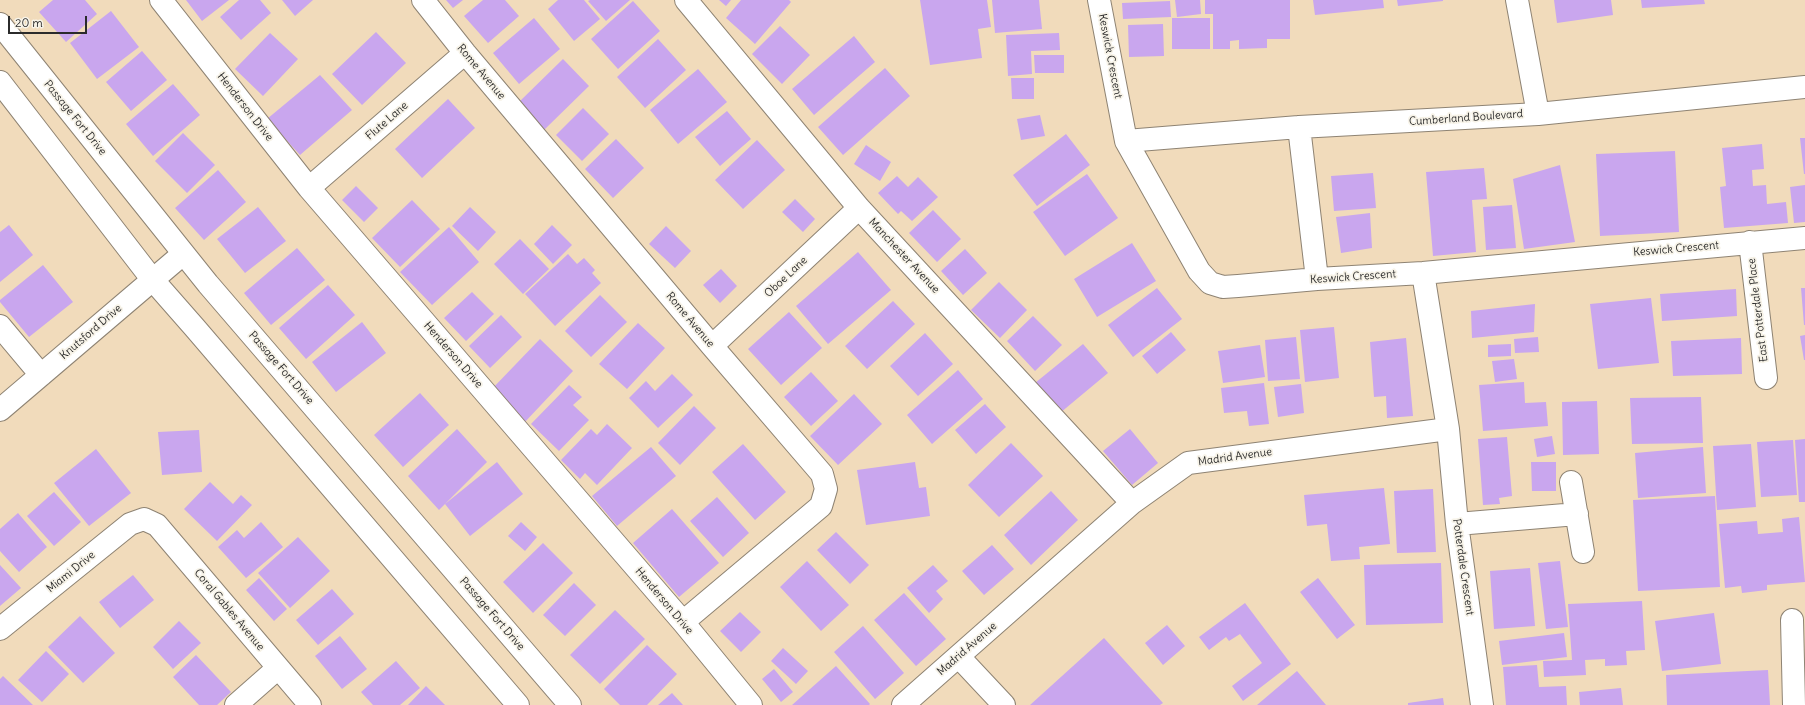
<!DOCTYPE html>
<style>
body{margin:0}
#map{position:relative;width:1805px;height:705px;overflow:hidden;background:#f1dbbb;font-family:Delius,sans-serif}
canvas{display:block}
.scale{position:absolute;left:8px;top:16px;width:79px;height:18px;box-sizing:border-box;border:2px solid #2b2b2b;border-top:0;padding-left:5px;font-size:12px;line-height:14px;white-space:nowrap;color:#2b2b2b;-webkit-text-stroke:3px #f7f3e8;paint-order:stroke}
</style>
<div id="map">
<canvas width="1805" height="705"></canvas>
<div class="scale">20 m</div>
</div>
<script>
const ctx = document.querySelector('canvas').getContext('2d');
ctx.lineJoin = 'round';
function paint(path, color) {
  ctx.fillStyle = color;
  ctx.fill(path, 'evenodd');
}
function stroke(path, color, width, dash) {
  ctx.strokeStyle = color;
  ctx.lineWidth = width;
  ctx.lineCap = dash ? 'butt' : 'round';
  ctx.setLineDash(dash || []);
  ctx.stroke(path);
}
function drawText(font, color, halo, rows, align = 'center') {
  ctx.font = font + ' Delius,sans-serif';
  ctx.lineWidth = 3.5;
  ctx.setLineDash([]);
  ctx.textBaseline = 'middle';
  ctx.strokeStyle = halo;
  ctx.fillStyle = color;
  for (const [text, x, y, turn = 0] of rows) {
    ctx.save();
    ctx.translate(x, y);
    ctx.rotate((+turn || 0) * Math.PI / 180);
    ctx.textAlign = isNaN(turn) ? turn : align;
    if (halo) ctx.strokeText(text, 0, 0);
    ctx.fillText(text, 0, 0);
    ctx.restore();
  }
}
paint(new Path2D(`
 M53,0H85L97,14L66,42L39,12Z
 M186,0H229L202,21Z
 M239,0H260L271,13L241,40L220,17Z
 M282,0H313L295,16Z
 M446,0H463L453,8Z
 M483,0H505L519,16L488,43L464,16Z
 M558,0H584L600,19L574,41L548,9Z
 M590,0H630L606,21L588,1Z
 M719,0H731L726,6Z
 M741,0H789L791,2L755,44L726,18Z
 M920,0H987L991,27L978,29L982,58L930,65Z
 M992,0H1039L1042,29L995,33Z
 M1175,0H1200L1201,14L1177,17Z
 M1205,0H1290V39H1267V48L1239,49V40L1230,41V49H1213V14H1205Z
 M1313,0H1383L1384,8L1315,15Z
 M1397,0H1443V1L1398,6Z
 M1554,0H1611L1613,15L1557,23Z
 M1641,0H1704L1705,4L1642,8Z
 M633,1L660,31L618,69L591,39Z
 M1170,1L1171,17L1123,19L1122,3Z
 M111,11L139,47L97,79L70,43Z
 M534,18L560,49L519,84L493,53Z
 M1172,18H1210V49H1172Z
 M1163,24L1164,56L1129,57L1128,25Z
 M780,26L810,55L782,84L752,54Z
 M376,32L406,63L362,105L332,74Z
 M270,33L298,59L263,96L235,69Z
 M1059,33L1060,50L1031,51L1032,74L1008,76L1006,35Z
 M854,36L875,62L814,115L792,89Z
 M658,39L686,70L645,108L617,77Z
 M142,51L167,80L131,111L106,82Z
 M1034,55H1064V73H1035Z
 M563,59L589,86L544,130L518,103Z
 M885,68L910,96L843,155L818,127Z
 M698,69L727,102L678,144L650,110Z
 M320,75L352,110L300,155L267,119Z
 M1011,78H1034V99H1012Z
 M173,84L200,115L153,156L126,124Z
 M448,99L475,128L422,178L395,149Z
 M583,108L609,134L582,161L556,135Z
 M727,111L751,139L720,166L695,137Z
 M1040,115L1045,136L1021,140L1017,119Z
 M183,133L215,165L187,193L155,161Z
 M1066,134L1090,165L1037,206L1013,175Z
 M1800,138H1805V174H1804Z
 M616,139L644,168L613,198L585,169Z
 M757,140L785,170L743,209L715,180Z
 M1762,144L1764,169L1752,170L1753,186L1766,185L1767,204L1786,202L1788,223L1724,228L1720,187L1726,186L1722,148Z
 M866,145L891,162L880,181L854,164Z
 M1675,151L1679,232L1600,236L1596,154Z
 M1560,165L1575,242L1524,249L1513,179Z
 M1484,168L1487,199L1472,200L1476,252L1433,256L1426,172Z
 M218,170L246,202L204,240L175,208Z
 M1373,173L1376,208L1334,211L1331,176Z
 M1087,174L1118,218L1065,256L1033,212Z
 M897,176L908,187L918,177L938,197L912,221L901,211L898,214L878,193Z
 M1805,185V222L1794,223L1790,187Z
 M356,186L378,208L364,222L342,200Z
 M795,199L815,219L803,232L782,212Z
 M412,200L440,229L400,267L372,238Z
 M1512,205L1516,248L1486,250L1483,207Z
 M258,207L286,241L245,273L217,239Z
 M470,207L496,232L478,251L452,226Z
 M933,210L961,239L937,262L909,233Z
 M1370,213L1372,248L1341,253L1336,217Z
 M9,225L33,255L0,282V232Z
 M552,225L572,245L553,264L534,244Z
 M666,226L691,251L675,268L649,244Z
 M449,227L479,262L432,305L400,272Z
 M520,239L549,269L523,294L494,264Z
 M1132,243L1156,281L1097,317L1074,279Z
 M297,248L325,280L271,325L244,293Z
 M965,249L987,273L963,295L941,271Z
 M858,252L891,290L828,344L796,306Z
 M568,254L577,264L584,258L595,270L592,273L601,283L555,326L525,294Z
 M43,265L73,302L29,337L0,302V300Z
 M721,269L737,286L720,303L703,285Z
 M999,282L1027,310L1000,338L971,310Z
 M328,285L355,315L306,359L279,328Z
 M1157,288L1182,319L1133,357L1108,325Z
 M1801,288H1805V325H1804Z
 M1736,289L1737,316L1662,321L1660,294Z
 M472,292L494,314L466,341L444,318Z
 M600,295L627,322L591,357L565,331Z
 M1651,298L1659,363L1598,369L1590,304Z
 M893,301L915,324L867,369L845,346Z
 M1535,304L1534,332L1472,338L1471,311Z
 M789,312L822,348L781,385L748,349Z
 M501,315L522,337L490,368L469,346Z
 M1033,316L1062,345L1035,371L1007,341Z
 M362,322L386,353L336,392L312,362Z
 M638,323L665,348L627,389L599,364Z
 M1334,327L1339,378L1305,382L1300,330Z
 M1171,332L1186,350L1157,374L1142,356Z
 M925,333L953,364L918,396L890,366Z
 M1805,335V360H1804L1800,336Z
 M1296,337L1300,379L1268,381L1265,340Z
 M1538,337L1539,352L1515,353L1514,339Z
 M1406,338L1413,416L1387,418L1386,396L1374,397L1370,342Z
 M1741,338L1742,374L1673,376L1671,341Z
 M540,339L573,371L524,423L490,391Z
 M1083,344L1108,373L1060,413L1035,383Z
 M1511,344V356L1488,357V345Z
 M1260,345L1265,377L1223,383L1218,351Z
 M1514,359L1517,379L1495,382L1492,361Z
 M958,370L983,399L932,444L907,415Z
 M811,372L838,401L811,426L784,397Z
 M672,374L693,395L658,428L629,398L646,381L655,391Z
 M1524,382L1525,403L1546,402L1548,426L1483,431L1479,385Z
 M1264,383L1269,424L1249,426L1247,411L1224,413L1221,388Z
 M1301,384L1304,413L1278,417L1274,387Z
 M569,385L582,397L573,405L589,420L559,451L531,424Z
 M420,393L449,425L403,467L374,435Z
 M854,394L882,424L838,465L810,436Z
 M1701,397L1703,443L1632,444L1630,398Z
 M1597,401L1599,454L1563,455L1562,402Z
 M985,404L1006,427L976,454L955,430Z
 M694,406L716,428L680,465L658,443Z
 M607,424L632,448L597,485L585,473L580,479L561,460L591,429L597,435Z
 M457,429L487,462L439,510L408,476Z
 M1130,429L1158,463L1132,485L1103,451Z
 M199,430L202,472L162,475L158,432Z
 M1552,436L1555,454L1537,457L1534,439Z
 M1507,437L1512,496L1499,498L1500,504L1483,505L1478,439Z
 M1805,439V502H1799L1795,440Z
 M1793,440L1797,495L1761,497L1757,442Z
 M1011,443L1043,476L999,517L968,485Z
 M743,444L786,492L755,520L712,472Z
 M1751,444L1756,507L1717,510L1713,446Z
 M651,447L676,476L617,526L592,496Z
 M1703,447L1706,493L1638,498L1635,453Z
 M96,449L131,493L89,526L54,483Z
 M497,462L523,494L470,536L445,504Z
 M915,462L919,488L926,487L930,516L866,525L857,470Z
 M1531,462H1556V491H1532Z
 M210,482L233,504L241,495L252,505L217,541L184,509Z
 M1384,488L1390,544L1359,547L1360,559L1331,561L1327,524L1307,526L1304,495Z
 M1433,489L1436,552L1397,553L1394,491Z
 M1051,491L1078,520L1031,565L1004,535Z
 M54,492L81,522L54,546L27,516Z
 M1715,496L1720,587L1638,591L1633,500Z
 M717,497L749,533L723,557L690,521Z
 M672,509L719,563L679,597L633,543Z
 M18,513L47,547L19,572L0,551V529Z
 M1799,517L1805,582L1767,585V590L1742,593L1741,586L1725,588L1719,524L1757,521L1758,534L1783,532L1782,519Z
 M261,522L283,547L246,578L218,547L237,530L244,538Z
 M521,522L537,537L525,551L508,536Z
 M836,532L869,565L850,584L817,550Z
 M298,537L330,571L290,608L258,573Z
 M543,543L573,573L533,613L503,582Z
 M992,545L1014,569L984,595L962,571Z
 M807,561L849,605L821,631L780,587Z
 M1560,561L1568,627L1546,629L1538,563Z
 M1441,563L1443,623L1366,625L1364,565Z
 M0,565L21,588L0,606Z
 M933,565L948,581L936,591L943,599L929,613L907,588Z
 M1530,568L1535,626L1494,629L1490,571Z
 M133,575L154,600L120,628L99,602Z
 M259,578L287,609L274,621L246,590Z
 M1318,578L1355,625L1337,639L1300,592Z
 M574,583L596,605L565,636L543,615Z
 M332,589L354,614L318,645L296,620Z
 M904,593L946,639L916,666L874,620Z
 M1642,601L1645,650L1626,651L1627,665L1605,666V659L1585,660L1586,675L1544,677L1543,661L1572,660L1568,604Z
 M1245,603L1291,664L1243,701L1232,686L1262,663L1240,634L1229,641L1226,637L1209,650L1199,637Z
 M615,610L645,639L600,684L570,655Z
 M740,612L761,632L741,652L720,631Z
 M1714,613L1721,664L1662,671L1655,621Z
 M80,616L115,653L83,683L48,647Z
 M179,621L201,643L173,669L153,647Z
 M1167,625L1185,646L1163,665L1145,643Z
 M863,626L904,673L875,699L834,652Z
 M1564,633L1567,657L1502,665L1499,641Z
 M340,636L367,669L342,689L315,656Z
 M1104,638L1163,703L1160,705H1030Z
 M647,645L677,674L647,705H620L604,689Z
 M783,648L808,671L796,684L771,661Z
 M46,651L69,674L42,702L18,680Z
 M196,655L231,692L217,705H199L173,677Z
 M396,661L420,688L400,705H373L361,692Z
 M1537,665L1539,687L1566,686L1567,705H1506L1503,667Z
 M836,666L870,704L869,705H792Z
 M774,669L793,692L781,702L762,679Z
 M1768,670L1770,705H1667L1666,675Z
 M1297,671L1326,705H1257Z
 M3,676L33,705H0V679Z
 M426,686L445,705H408Z
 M1621,688L1623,705H1580L1579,692Z
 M672,693L683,705H658Z
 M1443,698L1444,705H1408V703Z`), '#c9a6ee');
const minor = new Path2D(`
 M161,0L309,188L683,622L751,705
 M423,0L465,53L712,346L822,474L826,489L821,506L683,622
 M686,0L859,208L1132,503
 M1099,0L1126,141L1199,271L1210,283L1223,287L1238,286L1317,279L1423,273L1805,238
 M1517,0L1538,114
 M1299,127L1317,279
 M1126,141L1299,127L1538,114L1805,87
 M309,188L465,53
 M1750,242L1766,378
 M0,326L41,375
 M712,346L859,208
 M0,410L183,254
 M1448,429L1457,524L1482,705
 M1571,482L1583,552
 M1457,524L1577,514
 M1792,620L1794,705
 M0,629L130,524L144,519L157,525L310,705
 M959,657L1004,705
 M236,705L278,668
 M903,705L1132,503L1188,463L1448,429L1423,273`);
const major = new Path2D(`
 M0,24L208,284L570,705
 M0,82L152,279L195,328L518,705`);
stroke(minor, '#8e8373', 24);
stroke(major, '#8e8373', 24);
stroke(minor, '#fff', 22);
stroke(major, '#fff', 22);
drawText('11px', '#2b2b2b', '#f7f3e8', [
 ["Keswick Crescent",1110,56,79],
 ["Rome Avenue",481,72,50],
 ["Henderson Drive",245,107,52],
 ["Passage Fort Drive",75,118,51],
 ["Cumberland Boulevard",1466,118,-4],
 ["Flute Lane",387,121,-41],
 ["Keswick Crescent",1676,249,-5],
 ["Manchester Avenue",904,256,47],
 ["Oboe Lane",786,277,-43],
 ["Keswick Crescent",1353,277,-4],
 ["East Potterdale Place",1758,310,-97],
 ["Rome Avenue",690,320,50],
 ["Knutsford Drive",91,332,-41],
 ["Henderson Drive",453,355,49],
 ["Passage Fort Drive",281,368,49],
 ["Madrid Avenue",1235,457,-8],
 ["Potterdale Crescent",1463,567,82],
 ["Miami Drive",71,572,-39],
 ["Henderson Drive",664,601,50],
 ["Coral Gables Avenue",229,610,50],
 ["Passage Fort Drive",492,614,49],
 ["Madrid Avenue",967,649,-41]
]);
</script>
